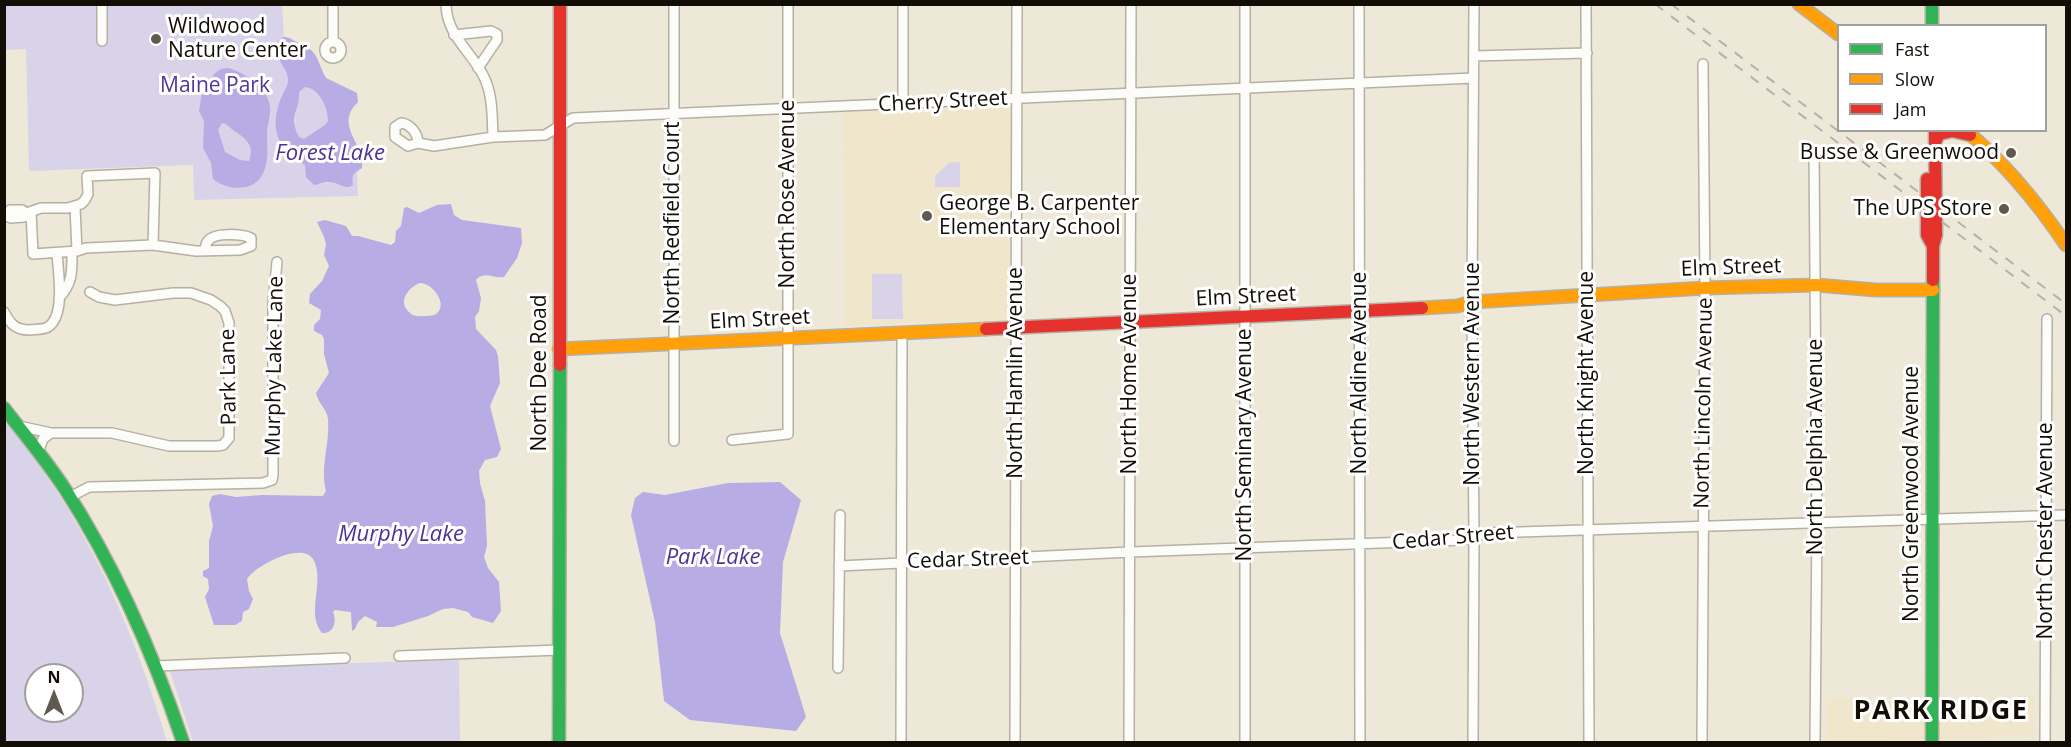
<!DOCTYPE html>
<style>
body{margin:0}
#map{position:relative;width:2071px;height:747px;overflow:hidden;background:#eee8d8;font-family:"Open Sans",sans-serif}
canvas{display:block}
.frame{position:absolute;inset:0;border:6px solid #120e06;pointer-events:none}
.legend{position:absolute;left:1837px;top:24px;width:210px;height:108px;box-sizing:border-box;background:#fff;border:2px solid #a09f9b;margin:0;padding:8px 10px;list-style:none;font-size:18px;color:#120e06}
.legend li{display:flex;align-items:center;gap:12px;height:30px}
.legend b{width:30px;border:2px solid #a09f9b}
.north{position:absolute;left:24px;top:663px;width:60px;height:60px;box-sizing:border-box;background:#fff;border:2px solid #a09f9b;border-radius:50%;rotate:0deg;font-size:16px;font-weight:700;line-height:24px;text-align:center;color:#120e06}
.north::after{content:'';display:block;margin:auto;width:21px;height:27px;background:#5f5a50;clip-path:polygon(50% 0,100% 100%,50% 72%,0 100%)}
</style>
<div id="map">
<canvas width="2071" height="747"></canvas>
<div class="frame"></div>
<ul class="legend">
<li><b style="height:8px;background:#30b455"></b>Fast</li>
<li><b style="height:8px;background:#ff9f0a"></b>Slow</li>
<li><b style="height:8px;background:#e5322d"></b>Jam</li>
</ul>
<div class="north">N</div>
</div>
<script>
const ctx = document.querySelector('canvas').getContext('2d');
ctx.lineJoin = 'round';
function paint(path, color) {
  ctx.fillStyle = color;
  ctx.fill(path, 'evenodd');
}
function stroke(path, color, width, dash) {
  ctx.strokeStyle = color;
  ctx.lineWidth = width;
  ctx.lineCap = dash ? 'butt' : 'round';
  ctx.setLineDash(dash || []);
  ctx.stroke(path);
}
function drawText(font, color, halo, rows, align = 'center') {
  ctx.font = font + ' "Open Sans",sans-serif';
  ctx.lineWidth = 6;
  ctx.setLineDash([]);
  ctx.textBaseline = 'middle';
  ctx.strokeStyle = halo;
  ctx.fillStyle = color;
  for (const [text, x, y, turn = 0] of rows) {
    ctx.save();
    ctx.translate(x, y);
    ctx.rotate((+turn || 0) * Math.PI / 180);
    ctx.textAlign = isNaN(turn) ? turn : align;
    if (halo) ctx.strokeText(text, 0, 0);
    ctx.fillText(text, 0, 0);
    ctx.restore();
  }
}
paint(new Path2D(`
 M1011,106L1009,320L845,326L843,112Z
 M2034,696V737L1827,742V699L1871,698V702L1900,701V709L1926,708L1927,711L1989,710L1990,697Z`), '#f0e6cc');
paint(new Path2D(`
 M4,5H282L284,37C290,38 292,40 297,42C320,52 315,58 326,78L357,93L358,102C333,125 366,145 362,168L357,172L358,196L194,200L193,165L29,171L26,49L5,50Z
 M960,162V187H935V176L949,163Z
 M872,274H902L903,319H872Z
 M5,420C24,446 44,471 61,498C109,574 142,657 167,742H5ZM36,675H72V711H36Z
 M459,660L460,742H193L169,668Z`), '#d9d3ea');
paint(new Path2D(`
 M284,37C290,37 292,40 297,42C320,52 315,58 326,78L357,93L358,102C333,125 366,145 362,168C354,173 351,174 353,185C345,191 339,182 329,182C323,181 319,185 314,185L306,177L305,165C277,150 269,128 281,98C283,92 288,87 288,81C288,65 274,64 278,41ZM305,87C319,88 328,107 328,121L325,125L304,139L299,137C287,112 300,115 299,92Z
 M228,68C244,72 269,89 270,107C271,116 267,125 267,134C267,147 269,159 264,171C256,193 228,191 213,179L211,163L203,148L204,121L199,111L202,93L215,73L221,69ZM222,123C228,124 229,127 234,131C246,138 255,146 249,161L240,160L225,152L218,130Z
 M451,204L454,215L462,220L521,228L522,243L517,258L504,277C493,279 484,270 476,280L481,298L479,311L475,317L476,329L496,350L498,356L500,383L490,406L501,449L497,457L485,460L479,471L480,483L485,501L487,546L484,557L488,568L499,582L501,611L493,623L472,617L468,612L453,608L443,609L428,616L393,627H376L377,622L365,616L358,622L355,629L352,631L351,612L335,610L333,612C337,621 334,634 322,633C305,612 326,581 313,559C301,541 255,566 247,579L249,591L253,599L249,609L243,612L242,621L235,625H214L205,597L209,589L208,579L203,576V571L209,568V541L213,526L209,504L212,496L220,494L236,497L262,495L323,496L326,491C320,466 330,444 328,419C327,409 318,403 316,393L329,373L324,354V339L322,335L314,331V325L320,319L321,310L309,303L310,294L322,281L329,266L324,255L326,244L324,237L317,222L325,220L346,226L352,236H358L391,245L395,242L396,231L401,226L404,208L407,207L419,213L437,205ZM420,283C433,283 449,305 436,314C433,316 426,316 422,316C417,317 412,316 409,312C397,301 409,287 420,283Z
 M780,482L801,500L783,562L780,633L806,717L796,731L690,720L664,701L655,622L631,515L635,498L643,492L665,495L728,483Z`), '#b7ace4');
const street = new Path2D(`
 M333,4V42
 M446,4C446,35 472,52 484,77C493,96 492,116 493,137
 M903,4V104
 M1359,4L1360,742
 M1586,4L1589,742
 M454,35L491,31L497,34V40L478,68
 M102,41V4
 M325 50a8 8 0 1 1 16 0a8 8 0 1 1-16 0Z
 M1474,56L1587,53
 M418,143C418,133 410,124 401,123L395,127V137L408,146L418,143L434,146L493,137L545,135L573,118L1473,78
 M1814,152L1817,523L1815,742
 M75,207L77,251
 M31,212L33,254L77,251L86,248L153,245L196,251L240,250L251,246V238C242,234 214,232 208,241C205,244 206,247 205,251
 M4,215L11,218L24,217L27,213
 M7,215L10,210H22L27,213L41,208H68L81,204L85,200L88,194L87,176L155,173L153,245
 M59,298C73,283 72,271 72,252
 M4,312C10,323 15,330 29,330C35,329 43,330 48,327C66,315 58,272 57,253
 M19,426L51,433H112L169,446H217L223,445L229,438V323L225,311L220,306L211,300L191,293H173L115,300L99,297L90,292
 M732,440L788,434V4
 M674,441V4
 M38,453L43,439L51,433
 M70,497L89,487L263,483L272,480L273,475V303L277,262
 M839,566L1130,552L1463,540L1487,533L2066,515
 M399,656L559,650
 M156,666L345,658
 M838,668L840,515
 M901,742L902,333
 M1015,742L1017,4
 M1129,742L1131,4
 M1245,742V4
 M1473,742L1474,537L1472,302L1474,4
 M1702,742L1705,288L1703,64
 M2045,742L2047,319`);
const fast = new Path2D(`
 M1932,4V26
 M4,408C25,435 46,460 65,489C116,568 153,653 183,742
 M559,742L560,365
 M1932,742L1933,280`);
const slow = new Path2D(`
 M1799,4L1838,34
 M1965,130C2005,163 2037,202 2066,245
 M1422,308L1457,306L1472,302L1705,288L1816,285L1876,290H1933
 M559,349L986,329`);
const jam = new Path2D(`
 M1935,142L1939,134L1952,131L1970,135
 M1927,179V235L1933,246
 M1933,280V246L1936,235L1935,130
 M986,329L1422,308
 M560,365V4`);
stroke(street, '#b5b0a4', 12);
stroke(fast, '#b5b0a4', 15);
stroke(slow, '#b5b0a4', 15);
stroke(jam, '#b5b0a4', 15);
stroke(street, '#fcfcf9', 9);
stroke(fast, '#30b455', 12);
stroke(slow, '#ff9f0a', 12);
stroke(jam, '#e5322d', 12);
stroke(new Path2D(`
 M1655,4L2066,316
 M1671,4L2066,304`), '#b2b1ae', 2, [10, 10]);
for (const [x, y, r, color] of [
 [156,39,6,"#5f5a50"],
 [2011,153,6,"#5f5a50"],
 [2004,209,6,"#5f5a50"],
 [927,216,6,"#5f5a50"]
]) {
  const dot = new Path2D();
  dot.arc(x, y, r, 0, 2 * Math.PI);
  ctx.fillStyle = color;
  ctx.fill(dot);
  stroke(dot, '#fff', 2);
}
drawText('21px', '#120e06', '#fff', [
 ["Wildwood",168,27],
 ["Nature Center",168,51],
 ["Busse & Greenwood",1999,153,"right"],
 ["George B. Carpenter",939,204],
 ["Elementary School",939,228],
 ["The UPS Store",1992,209,"right"]
], 'left');
drawText('21px', '#4f369a', '#fff', [
 ["Maine Park",215,86]
]);
drawText('21px', '#120e06', '#fff', [
 ["Cherry Street",943,102,-3],
 ["North Rose Avenue",788,194,-90],
 ["North Redfield Court",673,223,-90],
 ["Elm Street",1731,268,-2],
 ["Elm Street",1246,297,-3],
 ["Elm Street",760,320,-3],
 ["Murphy Lake Lane",275,366,-89],
 ["North Dee Road",540,373,-90],
 ["North Hamlin Avenue",1016,373,-90],
 ["North Aldine Avenue",1360,373,-90],
 ["North Knight Avenue",1587,373,-90],
 ["North Home Avenue",1130,374,-90],
 ["North Western Avenue",1473,374,-90],
 ["Park Lane",229,377,-91],
 ["North Lincoln Avenue",1704,403,-89],
 ["North Seminary Avenue",1245,445,-90],
 ["North Delphia Avenue",1816,447,-90],
 ["North Greenwood Avenue",1912,494,-90],
 ["North Chester Avenue",2046,531,-90],
 ["Cedar Street",1453,538,-5],
 ["Cedar Street",968,560,-2]
]);
drawText('italic 22px', '#4c3396', '#fff', [
 ["Forest Lake",330,154],
 ["Murphy Lake",401,535],
 ["Park Lake",713,558]
]);
ctx.letterSpacing = '1.5px';
drawText('bold 27px', '#120e06', '#fff', [
 ["PARK RIDGE",1941,711]
]);
ctx.letterSpacing = '0px';
</script>
